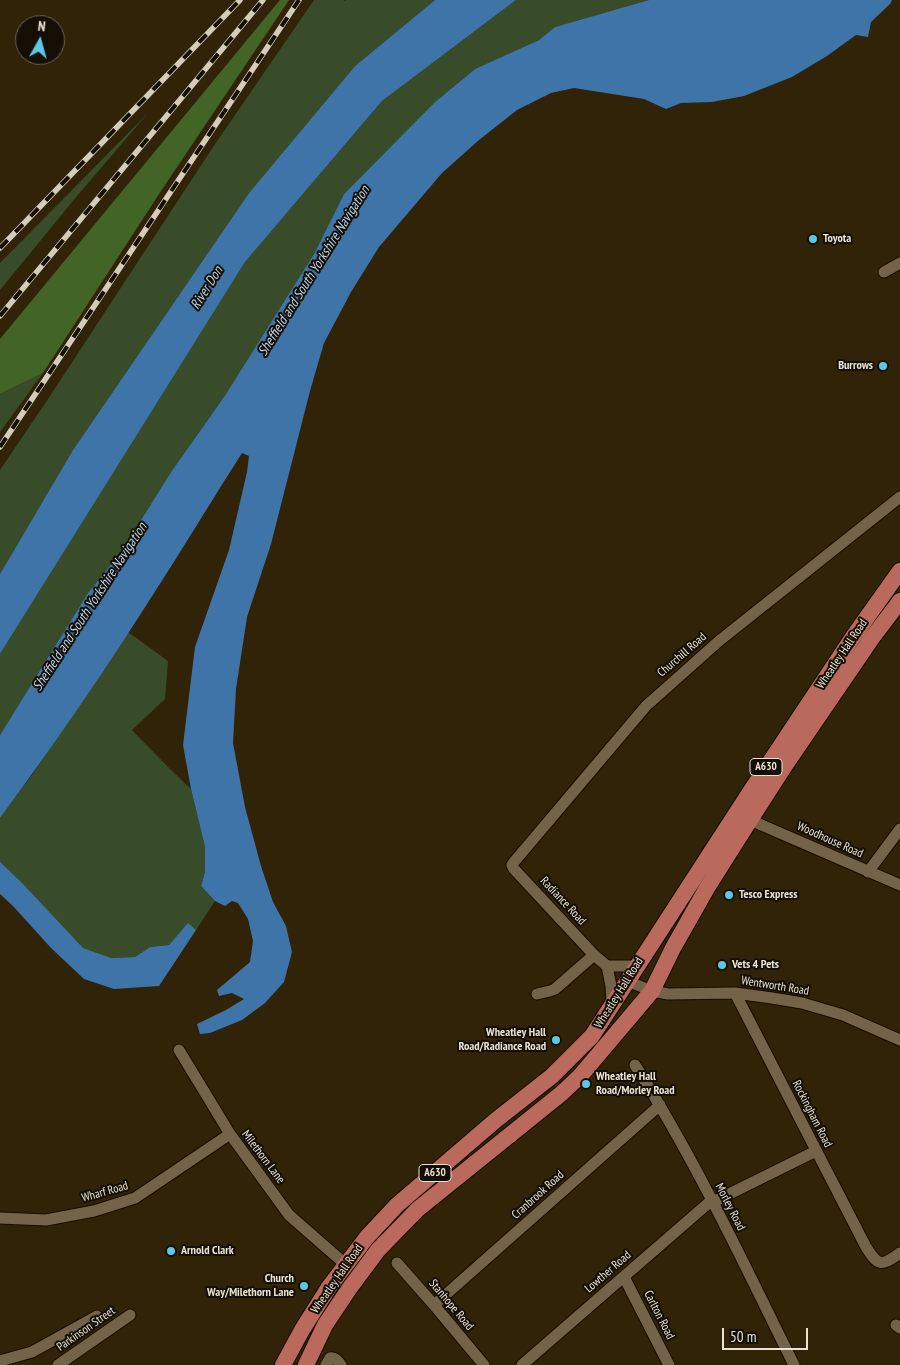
<!DOCTYPE html>
<style>
body{margin:0}
#map{position:relative;width:900px;height:1365px;overflow:hidden;background:#312308;font-family:"PT Sans Narrow",sans-serif}
canvas{display:block}
.north{position:absolute;left:15px;top:15px;width:50px;height:50px;box-sizing:border-box;background:#140e04;border:1px solid #6a6357;border-radius:50%;rotate:7deg;font-size:14px;font-weight:700;line-height:20px;text-align:center;color:#ebe2d3}
.north::after{content:'';display:block;margin:auto;width:18px;height:22px;background:#5ac8e6;clip-path:polygon(50% 0,100% 100%,50% 72%,0 100%)}
.scale{position:absolute;left:722px;top:1328px;width:86px;height:22px;box-sizing:border-box;border:2px solid #ebe2d3;border-top:0;padding-left:6px;font-size:15px;line-height:18px;white-space:nowrap;color:#ebe2d3;-webkit-text-stroke:4px #140e04;paint-order:stroke}
</style>
<div id="map">
<canvas width="900" height="1365"></canvas>
<div class="north">N</div>
<div class="scale">50 m</div>
</div>
<script>
const ctx = document.querySelector('canvas').getContext('2d');
ctx.lineJoin = 'round';
function paint(path, color) {
  ctx.fillStyle = color;
  ctx.fill(path, 'evenodd');
}
function stroke(path, color, width, dash) {
  ctx.strokeStyle = color;
  ctx.lineWidth = width;
  ctx.lineCap = dash ? 'butt' : 'round';
  ctx.setLineDash(dash || []);
  ctx.stroke(path);
}
function drawText(font, color, halo, rows, align = 'center') {
  ctx.font = font + ' "PT Sans Narrow",sans-serif';
  ctx.lineWidth = 4;
  ctx.setLineDash([]);
  ctx.textBaseline = 'middle';
  ctx.strokeStyle = halo;
  ctx.fillStyle = color;
  for (const [text, x, y, turn = 0] of rows) {
    ctx.save();
    ctx.translate(x, y);
    ctx.rotate((+turn || 0) * Math.PI / 180);
    ctx.textAlign = isNaN(turn) ? turn : align;
    if (halo) ctx.strokeText(text, 0, 0);
    ctx.fillText(text, 0, 0);
    ctx.restore();
  }
}
paint(new Path2D(`
 M314,0H343L345,1L346,0H435L355,66L249,193L73,450L0,574V470L48,399L213,147Z
 M516,0H649L555,27L539,40L475,69L435,102L344,194L314,254L224,397L171,472L121,552L88,593L0,735V654L245,262L382,101Z
 M148,113L77,196L0,290V263Z
 M43,373L0,432V394Z
 M128,632L168,661L165,699L132,730L169,768L191,789L205,847V872L201,886L215,901L196,930L188,924L169,945L150,947L135,957L110,958L82,948L0,863V818L32,775Z`), '#384c29');
paint(new Path2D(`
 M280,0H289L159,194L43,373L0,394V339Z`), '#426426');
paint(new Path2D(`
 M435,0H516L382,101L245,262L0,654V574L73,450L249,193L355,66Z
 M649,0H892L890,4L871,22L868,37L856,35L827,56L792,77L744,96L712,102L681,103L666,109L644,99L574,88L551,93L517,110L479,140L442,173L379,247L351,292L324,343L310,391L271,544L247,617L236,689L233,743L245,807L261,866L273,902L286,926L292,952L284,982L265,1003L242,1020L210,1033L200,1034L197,1024L226,1010L244,999L232,993L219,996L217,990L250,962L253,941L248,919L238,903L232,901L225,906L215,901L201,886L205,872V847L191,789L183,745L195,647L229,550L247,472L249,456L242,453C215,495 190,537 163,579C112,660 57,741 0,818V735L88,593L121,552L171,472L224,397L314,254L344,194L435,102L475,69L539,40L555,27Z
 M0,862L22,883L83,948L111,958L135,957L150,947L169,945L188,923L196,930L159,986L114,989L84,979L51,948L13,906L0,894Z`), '#3e74a7');
const minor = new Path2D(`
 M884,272L900,263
 M750,820L900,885
 M868,872L900,829
 M607,966L611,986L612,1004
 M637,966H607L594,955L514,869L512,865L514,862L646,706L719,641L900,497
 M627,981L652,991L668,994L735,993L772,998L802,1003L843,1015L900,1040
 M735,993L866,1247C878,1266 881,1267 900,1253
 M537,994L550,991L555,989L594,955
 M179,1050L230,1134L289,1215L345,1264
 M635,1065C696,1161 744,1264 794,1365
 M713,1202L816,1151
 M0,1218L46,1220L94,1211L135,1198L230,1134
 M397,1263L434,1305L484,1365
 M624,1277L669,1365
 M434,1305L660,1105
 M896,1325L900,1328
 M0,1361L32,1352L97,1316
 M58,1365L130,1315
 M326,1365L330,1358C335,1357 338,1361 341,1365
 M522,1365L712,1200`);
const highway = new Path2D(`
 M283,1365L302,1330L329,1287L367,1237L397,1205L496,1120L552,1076L592,1036L750,792L853,637L900,571
 M306,1365L325,1325L349,1289L378,1250L418,1209L562,1093L581,1075L652,991L673,948L707,888L750,820L786,764L872,638L900,601`);
stroke(minor, '#180c00', 13);
stroke(highway, '#180c00', 18);
stroke(minor, '#736449', 11);
stroke(highway, '#ba6a5c', 16);
const rail = new Path2D(`
 M0,248L240,0
 M0,316L263,0
 M0,447L299,0`);
stroke(rail, '#d5ccbb', 5.5);
stroke(rail, '#140e04', 4, [11]);
for (const [x, y, r, color] of [
 [813,239,5,"#5ac8e6"],
 [883,366,5,"#5ac8e6"],
 [729,895,5,"#5ac8e6"],
 [722,965,5,"#5ac8e6"],
 [556,1040,5,"#5ac8e6"],
 [586,1084,5,"#5ac8e6"],
 [171,1251,5,"#5ac8e6"],
 [304,1286,5,"#5ac8e6"]
]) {
  const dot = new Path2D();
  dot.arc(x, y, r, 0, 2 * Math.PI);
  ctx.fillStyle = color;
  ctx.fill(dot);
  stroke(dot, '#140e04', 2);
}
for (const [x, y, w] of [
 [766,767,32],
 [435,1173,32]
]) {
  const box = new Path2D();
  box.roundRect(x - w / 2, y - 8.5, w, 17, 4);
  ctx.fillStyle = '#140e04';
  ctx.fill(box);
  stroke(box, '#ebe2d3', 1);
}
drawText('bold 11px', '#ebe2d3', null, [
 ["A630",766,767],
 ["A630",435,1173]
]);
drawText('bold 12px', '#ebe2d3', '#140e04', [
 ["Toyota",823,239],
 ["Burrows",873,366,"right"],
 ["Tesco Express",739,895],
 ["Vets 4 Pets",732,965],
 ["Wheatley Hall",546,1033,"right"],
 ["Road/Radiance Road",546,1047,"right"],
 ["Wheatley Hall",596,1077],
 ["Road/Morley Road",596,1091],
 ["Arnold Clark",181,1251],
 ["Church",294,1279,"right"],
 ["Way/Milethorn Lane",294,1293,"right"]
], 'left');
drawText('12px', '#ebe2d3', '#140e04', [
 ["Wheatley Hall Road",842,654,-56],
 ["Churchill Road",682,655,-41],
 ["Woodhouse Road",830,840,24],
 ["Radiance Road",563,901,47],
 ["Wentworth Road",775,986,9],
 ["Wheatley Hall Road",619,993,-58],
 ["Rockingham Road",812,1114,63],
 ["Milethorn Lane",263,1157,53],
 ["Wharf Road",105,1192,-16],
 ["Cranbrook Road",538,1195,-42],
 ["Morley Road",730,1207,63],
 ["Lowther Road",608,1272,-41],
 ["Wheatley Hall Road",337,1279,-55],
 ["Stanhope Road",451,1305,50],
 ["Carlton Road",659,1315,63],
 ["Parkinson Street",86,1329,-35]
]);
drawText('italic 14px', '#b8d5f2', '#140e04', [
 ["Sheffield and South Yorkshire Navigation",314,271,-58],
 ["River Don",207,288,-58],
 ["Sheffield and South Yorkshire Navigation",90,607,-57]
]);
</script>
